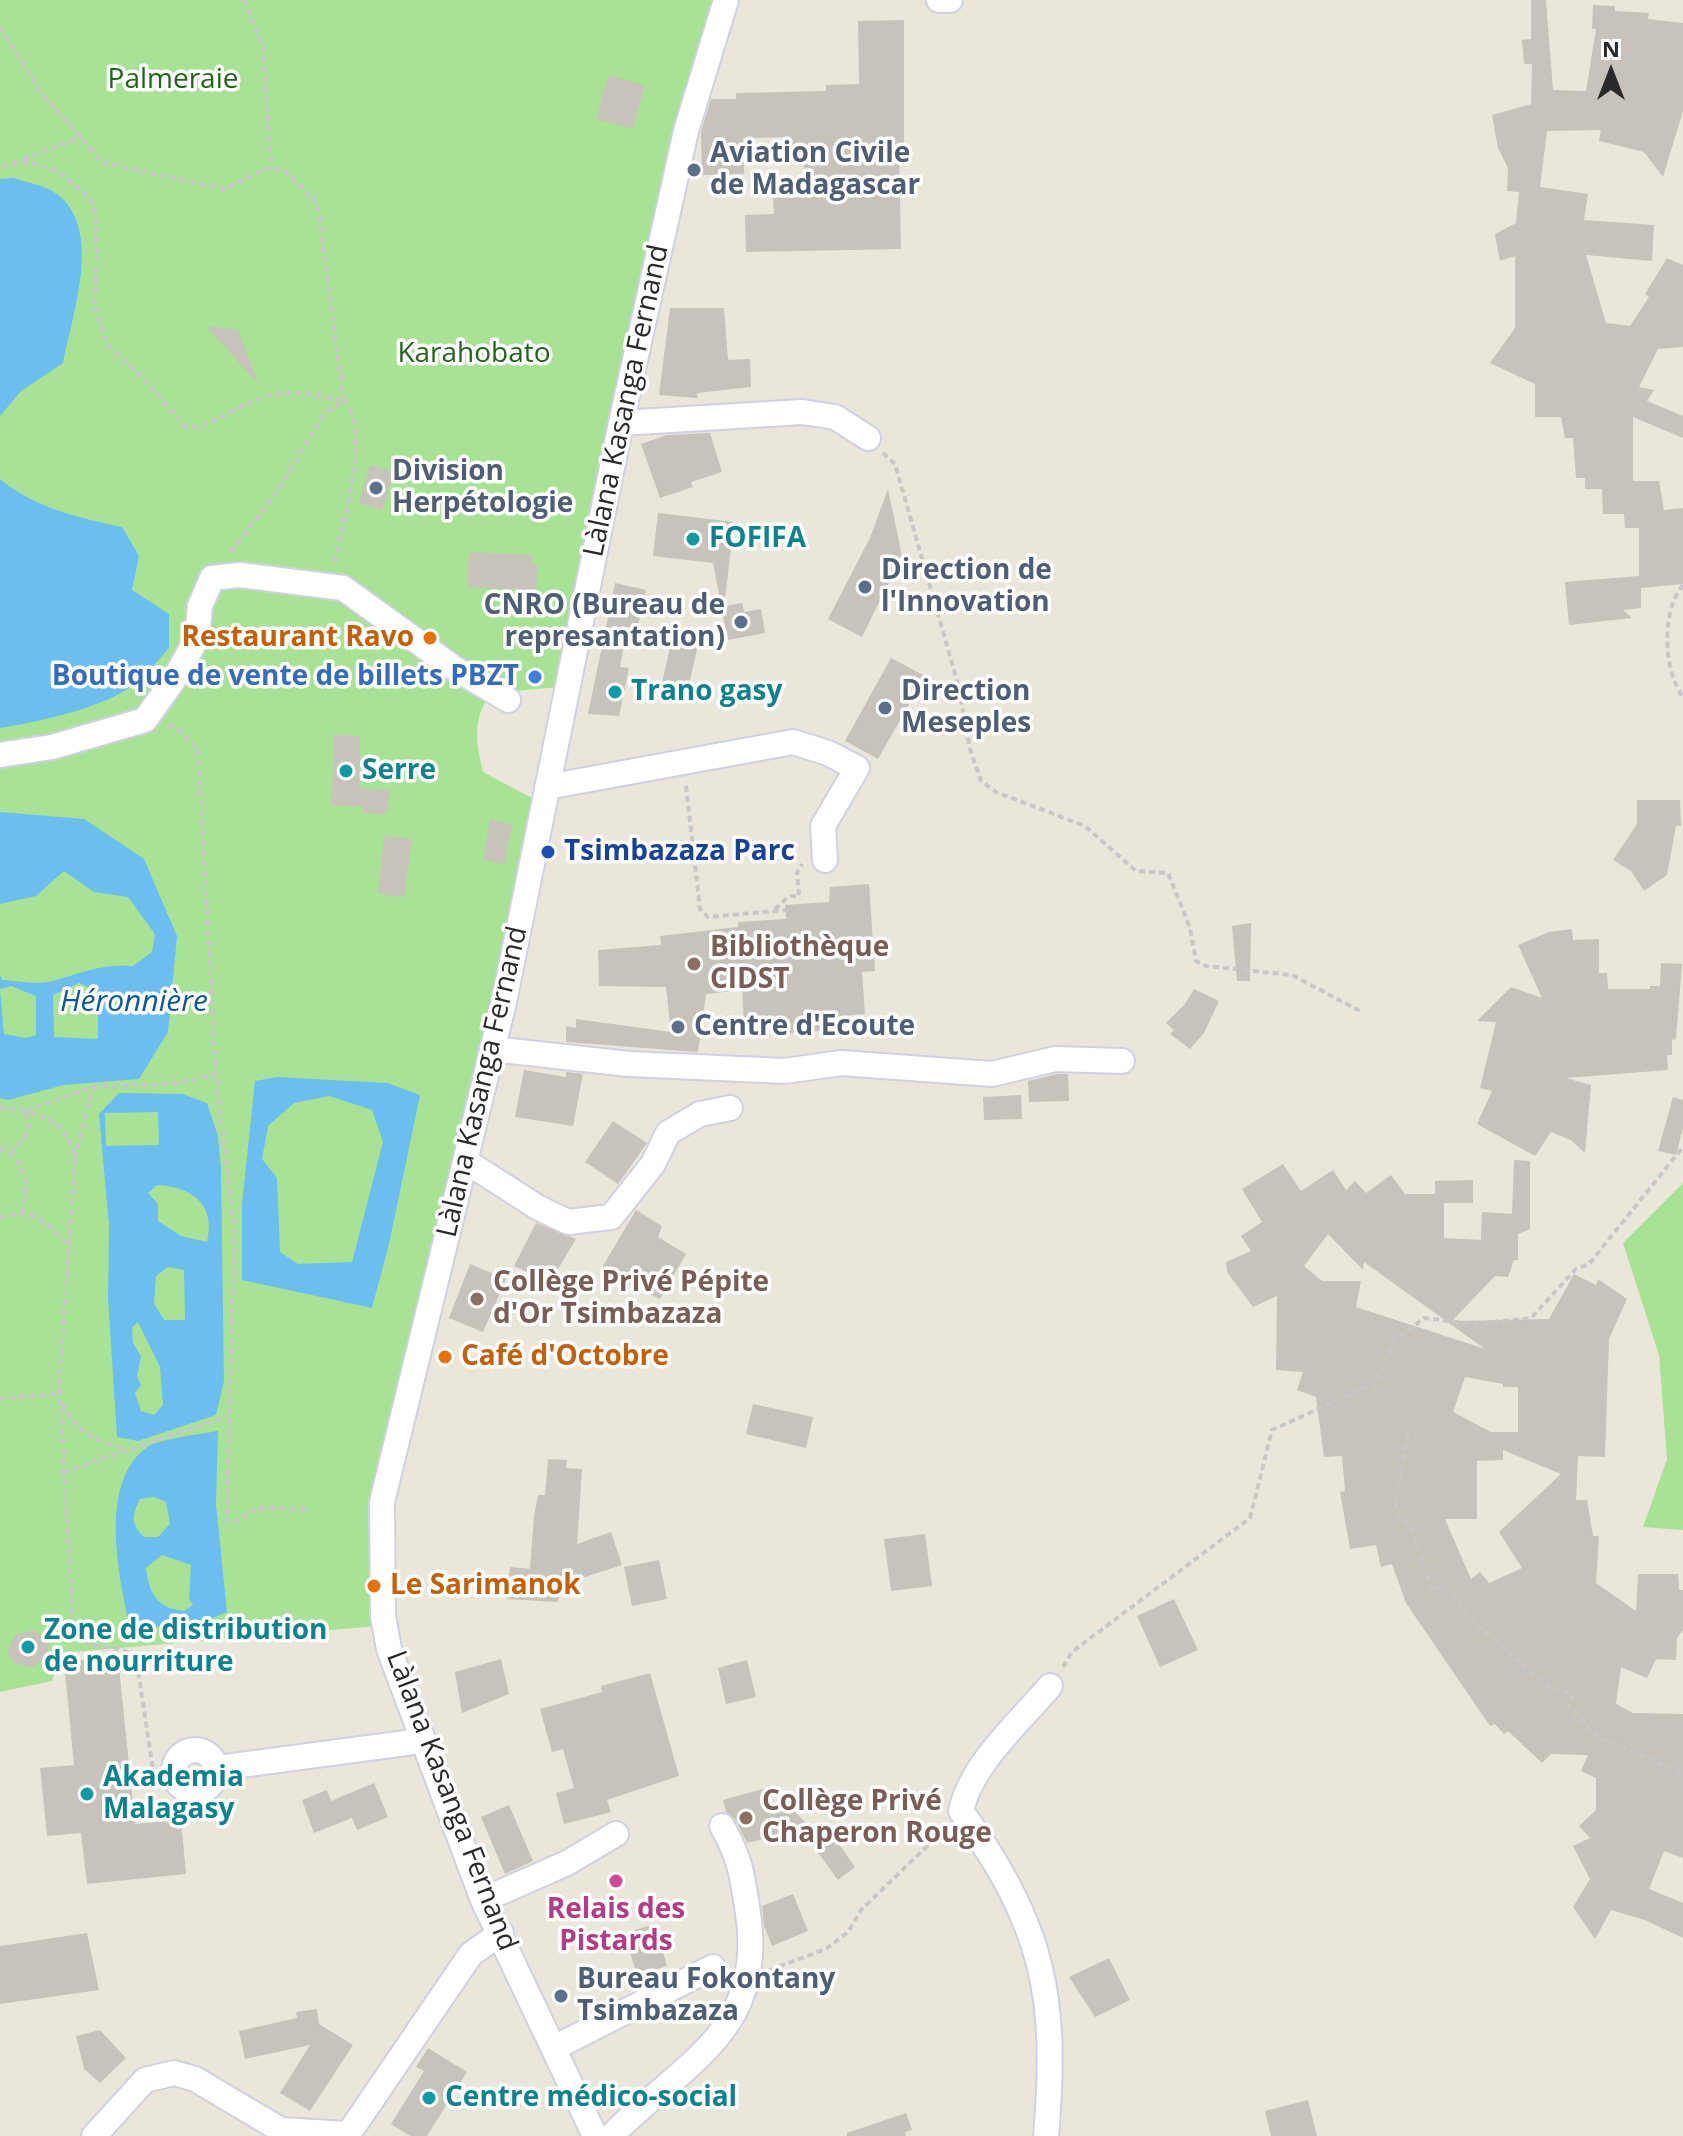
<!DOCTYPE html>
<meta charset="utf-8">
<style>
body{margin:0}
#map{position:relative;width:1683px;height:2136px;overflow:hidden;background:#ebe6da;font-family:"Open Sans",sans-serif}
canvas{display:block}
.north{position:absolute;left:1571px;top:32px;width:80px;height:80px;-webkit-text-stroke:6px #fff;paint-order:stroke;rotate:0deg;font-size:22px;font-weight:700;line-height:32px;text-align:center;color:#292929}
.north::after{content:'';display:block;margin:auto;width:28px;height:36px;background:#292929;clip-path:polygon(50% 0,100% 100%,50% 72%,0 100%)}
</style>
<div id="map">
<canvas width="1683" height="2136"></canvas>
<div class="north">N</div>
</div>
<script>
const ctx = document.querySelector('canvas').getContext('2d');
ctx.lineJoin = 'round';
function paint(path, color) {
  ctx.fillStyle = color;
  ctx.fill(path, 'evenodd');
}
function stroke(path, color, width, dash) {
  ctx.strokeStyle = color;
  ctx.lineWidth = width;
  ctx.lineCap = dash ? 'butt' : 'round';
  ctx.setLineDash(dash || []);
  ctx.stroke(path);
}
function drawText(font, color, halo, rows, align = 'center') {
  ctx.font = font + ' "Open Sans",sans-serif';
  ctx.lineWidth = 7;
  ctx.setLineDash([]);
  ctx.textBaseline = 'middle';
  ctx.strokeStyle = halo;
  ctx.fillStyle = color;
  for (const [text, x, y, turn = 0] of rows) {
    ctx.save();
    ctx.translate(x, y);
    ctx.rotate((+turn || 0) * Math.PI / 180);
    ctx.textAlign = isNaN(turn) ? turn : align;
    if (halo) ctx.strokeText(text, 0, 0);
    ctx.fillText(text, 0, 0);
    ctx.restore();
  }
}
paint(new Path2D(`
 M0,0H715L560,687L491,693C472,719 476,742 483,772L532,798L472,1091L404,1363L377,1626L61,1653L52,1681L0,1692Z
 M1683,1183V1530L1643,1527L1667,1459L1659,1355L1623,1243Z`), '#a8e395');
paint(new Path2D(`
 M13,178C25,182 43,185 54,192C105,225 72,315 63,363L21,391L0,416V179Z
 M0,479C35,508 79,518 122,527L139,556L132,590L169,614V648C158,660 147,675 135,684C101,709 41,721 0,728Z
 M0,812L84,819L144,859L177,936L168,1032L139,1079L64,1085L8,1100L0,1098V975L2,980C17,981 39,985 53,981C80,973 105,963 133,966L152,952L155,934L128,897L94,892L64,871L36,896L0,904ZM79,983L98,992V1039L54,1037L53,995ZM11,986L36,996V1035L26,1038L4,1034L0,989Z
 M277,1077L387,1083L420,1095L389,1244L372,1308L242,1280V1204L255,1081ZM329,1096L372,1110L383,1142L352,1262L298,1264L280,1252L277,1178L262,1159L268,1126L294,1103Z
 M119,1093L182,1094L207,1103L218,1136L221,1170L224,1381L216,1415L138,1441L117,1437L108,1298L109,1226L99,1114ZM158,1112L159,1145L106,1146L105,1113ZM157,1185C192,1187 216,1204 207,1242L181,1236L158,1221V1204L148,1193ZM168,1267L184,1270L185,1320H164L154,1304L156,1276ZM138,1322L160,1367L163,1405L154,1415L141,1411L135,1393L141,1385L137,1377L141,1356L133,1343L132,1327Z
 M218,1431L216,1504L227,1612L203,1622L130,1630C120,1579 97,1485 146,1448C157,1439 201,1434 218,1431ZM154,1497L166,1502L170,1524L158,1537H144C130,1523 132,1516 140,1499ZM162,1555L191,1565L189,1598L193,1605L184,1611C157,1608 149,1594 146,1568Z`), '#6bbeef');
paint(new Path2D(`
 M1531,0H1546L1553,90L1586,91L1596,29H1592L1593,5L1615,6V11L1649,13L1648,19L1683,23V111L1663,177L1644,152L1599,141L1601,130L1547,131L1540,187L1588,194L1584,220L1654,225L1652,261L1586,255L1606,323L1630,326L1649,297L1645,294L1667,258L1683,265V347L1658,349L1639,387L1654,390L1647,401L1683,416V438L1633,417V481H1659L1664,510L1683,508V584L1641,588V608L1623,610L1632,618L1569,625L1565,582L1639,576V528H1625L1624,514H1603L1602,489H1585V478H1576L1573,438H1565L1561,417H1535V384L1490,363L1515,328V256L1500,261L1495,234L1516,223L1519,192L1507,191L1508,168L1498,148L1492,115L1531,104L1532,64H1524L1522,40L1531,39Z
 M904,20V147H899L901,249L746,252L745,215L774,214L773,198L805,197L803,149H790V137L743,138L744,174L702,175L701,132L711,99H736V93L826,91V85L859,84L858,21Z
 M608,75L645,85L633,129L596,119Z
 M670,308H724L728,360L750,359L751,387L697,393L698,398L659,395Z
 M206,326L238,330L257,380L255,381Z
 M710,433L722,472L691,482L693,487L660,498L641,444L667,435Z
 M370,465L394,472L382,510L359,503Z
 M888,489L902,556L862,637L828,619L870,538Z
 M658,513L734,522L725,599H720L713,563L653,556Z
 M469,552L533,555L531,563L538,565L536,591L467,587Z
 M615,583L646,590L637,630L627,627L620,667L629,668L619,716L588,714Z
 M742,603L744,612L761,609L765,633L728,640L721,607Z
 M673,635L699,641L687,693L661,687Z
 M891,658L925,676L878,759L845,741Z
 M334,735L360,736L359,788L389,790L388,814L363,813V807L331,805Z
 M1637,800H1680L1681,826H1676L1667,875L1644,891L1631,871L1613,860L1637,824Z
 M490,820L512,824L505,864L483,860Z
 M384,836L412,839L404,897L378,894Z
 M869,884L875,971L862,972L865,1014L829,1017L830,1030L779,1034V1021L744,1024L742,990L706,994L698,1052L566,1042V1026L576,1028V1019L671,1032L666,987L599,986L598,950L661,945L660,936L738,927V922L786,919L785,905L829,902L830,887Z
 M1251,923L1250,981H1237L1232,926Z
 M1572,929L1573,940L1599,939V973H1607L1608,989H1650V986H1660L1661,963L1682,964L1676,1039L1672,1040V1055H1667L1668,1070L1566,1078L1591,1085L1585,1153L1571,1140L1551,1132L1535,1156L1477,1124L1492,1091L1480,1088L1496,1022L1477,1021L1511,987L1542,998L1518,945L1549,932Z
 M1194,989L1219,1001L1204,1033L1190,1049L1170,1034L1174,1030L1166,1023L1185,1004Z
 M524,1070L566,1077V1072L583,1074L573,1126L515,1117Z
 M1057,1074H1068L1069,1101L1029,1102L1028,1081Z
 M1021,1095L1022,1119L984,1120L983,1097Z
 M1673,1097L1683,1100V1128L1676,1155L1658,1151Z
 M613,1121L647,1143L618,1184L585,1162Z
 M1514,1160L1530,1161V1229L1518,1234V1260H1514L1508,1277L1495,1276L1452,1321L1549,1319L1574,1274L1596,1285L1598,1279L1627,1299L1609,1339L1605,1457L1578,1456L1576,1500H1587L1593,1536H1599L1596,1583L1636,1611L1638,1574H1678L1679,1590H1683V1630L1677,1638L1676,1660L1656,1659L1647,1678L1621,1667L1616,1704L1633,1713L1683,1714V1858L1664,1851L1649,1889L1683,1903V1938L1645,1920L1611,1910L1595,1939L1573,1907L1590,1879L1573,1846L1590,1838L1579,1826L1596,1810V1778L1581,1771L1588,1755L1551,1754L1542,1763L1508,1731L1504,1734L1495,1724L1490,1726L1406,1603L1392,1564L1381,1567L1376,1545L1350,1549L1340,1492L1345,1491L1342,1456L1324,1457L1316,1397L1297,1390L1303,1372L1276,1370L1277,1296L1253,1307L1227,1272L1226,1262L1251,1251L1241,1236L1262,1222L1242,1189L1283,1164L1301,1191L1333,1170L1346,1190L1355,1181L1366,1193L1391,1175L1405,1194H1435V1181L1473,1180V1203H1444V1238L1481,1240L1482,1212L1512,1214ZM1328,1234L1363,1270L1364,1262L1485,1349L1356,1307L1361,1281H1322L1304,1266ZM1465,1377L1503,1384V1387H1518V1432H1491L1453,1412ZM1503,1450L1561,1474L1499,1532L1522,1568L1489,1583L1480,1572L1471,1579L1445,1519H1477V1461L1503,1460Z
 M636,1210L662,1226L658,1237L686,1254L660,1299L600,1271Z
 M536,1223L576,1239L550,1282L514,1266Z
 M470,1264L506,1279L483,1332L449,1318Z
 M753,1404L813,1417L806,1448L746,1434Z
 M548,1459L567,1460L566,1468L582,1469L577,1544L611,1532L622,1565L576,1580L575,1591L562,1592L557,1602L507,1599L510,1567L530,1569L534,1517L538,1495H545Z
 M925,1534L932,1586L891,1591L884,1539Z
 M659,1560L667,1599L632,1606L624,1567Z
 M1174,1599L1198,1650L1160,1667L1137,1616Z
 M34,1630L49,1643L46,1657L33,1667L16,1664L7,1652L15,1635Z
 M118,1657L135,1824L181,1820L186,1874L87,1884L81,1833L47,1836L40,1768L74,1765L64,1662Z
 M501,1659L509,1694L462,1713L455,1672Z
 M747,1660L756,1697L726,1704L718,1668Z
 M650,1673L679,1776L607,1800L611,1812L564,1824L556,1793L574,1788L563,1749L552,1752L540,1709L602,1692L601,1686Z
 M374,1783L388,1817L357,1830L352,1818L314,1833L302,1800L327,1790L331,1801Z
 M766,1788L772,1813L784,1801L808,1825L793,1840L786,1833L747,1843L735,1819L726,1812L723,1800Z
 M509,1805L533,1861L505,1874L481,1817Z
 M827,1827L855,1867L838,1880L809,1840Z
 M793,1894L808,1931L772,1946L764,1925L762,1906Z
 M655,1924L667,1966L637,1975L624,1933Z
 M87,1933L99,1990L0,2004V1946Z
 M1109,1958L1130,2000L1095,2017L1069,1977Z
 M317,2009L319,2024L353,2045L310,2111L280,2093L310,2045L245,2059L239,2031L297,2018L296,2012Z
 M100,2030L126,2058L100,2083L84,2069L76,2036Z
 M428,2048L467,2072L427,2136H410L391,2124L424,2071L416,2067Z
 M1308,2100L1317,2136H1271L1265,2111Z
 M906,2113L912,2130L905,2132L906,2136H847V2133Z`), '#c7c2ba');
const minor = new Path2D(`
 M939,0H950
 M621,423L802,412L835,417L868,438
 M0,755L52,747L145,720L175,678L197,638L200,606L212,578L240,575L343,588L454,668L508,700
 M547,787L793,742L828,753L857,768L823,826L825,860
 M492,1049L629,1064L785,1071L841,1063L992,1074L1055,1059L1122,1061
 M467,1162L537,1207L568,1222L611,1217L653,1164L668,1133L700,1114L730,1108
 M174 1771a21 21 0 1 1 42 0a21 21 0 1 1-42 0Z
 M218,1768L421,1741
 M483,1900L567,1863L616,1834
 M554,2048L713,1967
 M94,2136L145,2080L174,2073L195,2079L281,2130L348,2134
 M347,2136L471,1954L501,1933
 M595,2136L483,1900L389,1649L383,1616L382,1502L504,1002L621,423L686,131L726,0
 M611,2136C682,2063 766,2033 748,1913C742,1875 741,1860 722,1826
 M1046,2136C1058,1996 1044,1927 961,1811C971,1764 1020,1722 1050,1686`);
stroke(minor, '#cfd1e2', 28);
stroke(new Path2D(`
 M244,0L263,48L271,167
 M0,27L41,93L103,163L224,189L271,167L286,172L317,203L344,401C316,394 282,388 255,400C232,410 211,427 185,427L146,381L106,344L94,301L97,257L94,204C67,175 41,153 0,167
 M23,159L82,137
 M883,453L895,464L958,684L970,749L981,781L996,792L1085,826L1136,871L1168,873L1190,928L1196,961L1206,966L1292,975L1360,1011
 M231,552L279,489L324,414L344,401C372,432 342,524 334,563
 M1683,585C1661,612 1663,669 1683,697
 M168,726L177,728L198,749L216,1075L234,1229L227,1522L237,1521L258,1508L308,1509
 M686,786L700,909L708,917L786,910
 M775,909L789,896H799L797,873L802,864
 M0,1107C38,1114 66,1116 75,1158L59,1385L74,1637C94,1652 117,1642 136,1657L153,1770L164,1775H174
 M0,1148C28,1159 28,1188 22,1213
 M10,1153C24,1138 34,1132 25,1111L93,1087L171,1084L216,1075
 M75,1158L93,1087
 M0,1217C37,1208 45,1222 69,1246
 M0,1398L60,1394
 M62,1404C81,1436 92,1439 127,1450
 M1408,1434L1395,1509L1412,1529L1432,1590L1442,1587L1451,1592L1467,1616L1546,1685L1573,1694L1568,1706L1596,1735L1677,1771L1683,1770
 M64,1472L228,1416
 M1063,1667L1072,1652L1250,1518L1272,1430L1364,1388L1375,1387L1394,1341L1424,1318L1475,1324L1531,1318L1576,1269L1589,1264L1683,1147
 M770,1970L826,1949L848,1932L861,1910L946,1828`), '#c7c7c7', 4, [6, 4]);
stroke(minor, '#fff', 24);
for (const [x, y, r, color] of [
 [694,170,8,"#5c6f8a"],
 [376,488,8,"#5c6f8a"],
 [693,539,8,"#0f9aa8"],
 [865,587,8,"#5c6f8a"],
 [741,622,8,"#5c6f8a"],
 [430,638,8,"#e8710a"],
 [535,677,8,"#3f7fe0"],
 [615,692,8,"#0f9aa8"],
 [885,708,8,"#5c6f8a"],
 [346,771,8,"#0f9aa8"],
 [548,852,8,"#1a4fb4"],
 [694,964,8,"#8d6e63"],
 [678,1027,8,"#5c6f8a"],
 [477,1299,8,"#8d6e63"],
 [445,1357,8,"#e8710a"],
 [374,1586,8,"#e8710a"],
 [28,1647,8,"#0f9aa8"],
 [87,1794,8,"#0f9aa8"],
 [746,1818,8,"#8d6e63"],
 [616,1881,8,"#d1479c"],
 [561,1996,8,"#5c6f8a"],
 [429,2098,8,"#0f9aa8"]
]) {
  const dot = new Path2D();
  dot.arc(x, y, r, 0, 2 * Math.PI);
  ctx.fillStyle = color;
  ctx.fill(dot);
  stroke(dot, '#fff', 3);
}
drawText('28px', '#206619', '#fff', [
 ["Palmeraie",173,80],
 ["Karahobato",474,354]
]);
drawText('bold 28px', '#4e5e75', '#fff', [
 ["Aviation Civile",710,154],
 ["de Madagascar",710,186],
 ["Division",392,472],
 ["Herpétologie",392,504],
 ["Direction de",881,571],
 ["l'Innovation",881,603],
 ["CNRO (Bureau de",725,606,"right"],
 ["represantation)",725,638,"right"],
 ["Direction",901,692],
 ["Meseples",901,724],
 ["Centre d'Ecoute",694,1027],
 ["Bureau Fokontany",577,1980],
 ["Tsimbazaza",577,2012]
], 'left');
drawText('28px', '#292929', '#fff', [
 ["Làlana Kasanga Fernand",627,401,-78],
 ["Làlana Kasanga Fernand",483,1082,-77],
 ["Làlana Kasanga Fernand",451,1801,69]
]);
drawText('bold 28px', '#0d838f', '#fff', [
 ["FOFIFA",709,539],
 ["Trano gasy",631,692],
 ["Serre",362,771],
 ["Zone de distribution",44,1631],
 ["de nourriture",44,1663],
 ["Akademia",103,1778],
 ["Malagasy",103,1810],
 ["Centre médico-social",445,2098]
], 'left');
drawText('bold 28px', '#c56008', '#fff', [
 ["Restaurant Ravo",414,638,"right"],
 ["Café d'Octobre",461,1357],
 ["Le Sarimanok",390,1586]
], 'left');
drawText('bold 28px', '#366cbe', '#fff', [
 ["Boutique de vente de billets PBZT",519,677]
], 'right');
drawText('bold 28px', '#164399', '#fff', [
 ["Tsimbazaza Parc",564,852]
], 'left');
drawText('bold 28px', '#785e54', '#fff', [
 ["Bibliothèque",710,948],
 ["CIDST",710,980],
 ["Collège Privé Pépite",493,1283],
 ["d'Or Tsimbazaza",493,1315],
 ["Collège Privé",762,1802],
 ["Chaperon Rouge",762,1834]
], 'left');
drawText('bold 28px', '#b23c85', '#fff', [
 ["Relais des",616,1910],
 ["Pistards",616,1942]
]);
drawText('italic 30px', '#0c5a9a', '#fff', [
 ["Héronnière",134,1002]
]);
</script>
